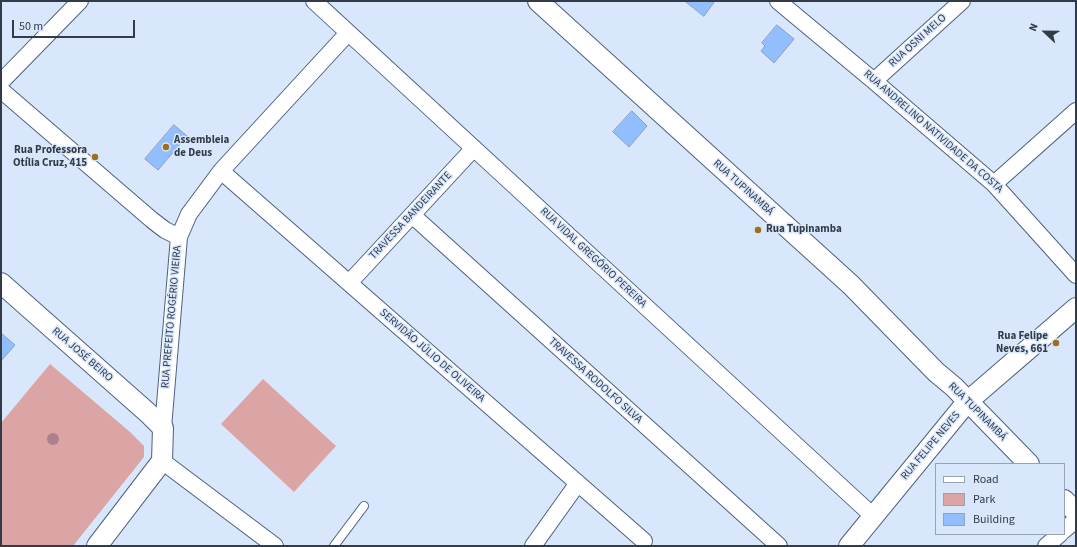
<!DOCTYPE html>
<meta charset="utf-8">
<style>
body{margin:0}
#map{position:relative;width:1077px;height:547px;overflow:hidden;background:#d9e7fc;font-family:"Source Sans 3",sans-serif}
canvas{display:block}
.frame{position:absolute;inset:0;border:2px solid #323c49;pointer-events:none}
.legend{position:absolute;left:935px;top:463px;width:130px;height:72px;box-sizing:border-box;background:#d9e7fc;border:1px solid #96a3b4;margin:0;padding:5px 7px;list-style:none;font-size:12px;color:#323c49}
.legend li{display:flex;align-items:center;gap:8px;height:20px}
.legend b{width:20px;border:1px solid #96a3b4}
.north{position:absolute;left:1025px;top:12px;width:40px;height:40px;-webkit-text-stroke:3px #d9e7fc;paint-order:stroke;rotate:292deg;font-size:11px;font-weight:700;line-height:16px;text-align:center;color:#323c49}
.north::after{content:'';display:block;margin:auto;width:14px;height:18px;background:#323c49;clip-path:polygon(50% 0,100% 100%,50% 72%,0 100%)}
.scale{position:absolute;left:12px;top:20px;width:123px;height:18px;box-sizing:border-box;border:2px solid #323c49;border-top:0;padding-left:5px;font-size:12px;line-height:14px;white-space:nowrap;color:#323c49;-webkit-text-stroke:3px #d9e7fc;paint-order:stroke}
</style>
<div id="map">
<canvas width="1077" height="547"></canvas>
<div class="frame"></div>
<ul class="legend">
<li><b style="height:5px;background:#fff"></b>Road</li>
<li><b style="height:11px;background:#dba5a6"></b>Park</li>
<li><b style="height:11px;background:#92befd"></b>Building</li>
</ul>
<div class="north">N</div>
<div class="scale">50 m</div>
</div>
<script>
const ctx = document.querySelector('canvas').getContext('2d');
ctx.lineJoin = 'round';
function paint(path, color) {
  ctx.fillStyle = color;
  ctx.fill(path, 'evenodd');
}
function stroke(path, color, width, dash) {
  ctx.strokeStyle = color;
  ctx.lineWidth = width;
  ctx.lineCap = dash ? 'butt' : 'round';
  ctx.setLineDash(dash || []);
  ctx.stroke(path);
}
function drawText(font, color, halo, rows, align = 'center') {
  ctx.font = font + ' "Source Sans 3",sans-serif';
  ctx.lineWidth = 3;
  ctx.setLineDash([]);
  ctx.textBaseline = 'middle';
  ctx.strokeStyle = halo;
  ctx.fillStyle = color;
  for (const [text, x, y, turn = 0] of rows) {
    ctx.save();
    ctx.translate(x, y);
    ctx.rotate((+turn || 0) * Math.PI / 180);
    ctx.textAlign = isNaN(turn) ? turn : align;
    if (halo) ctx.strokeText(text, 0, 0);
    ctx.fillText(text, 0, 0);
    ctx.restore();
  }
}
paint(new Path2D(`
 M50,364L130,432L144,446V457L73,546H1V423Z
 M263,379L336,446L294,492L221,424Z`), '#dba5a6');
const building = new Path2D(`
 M685,1H715L704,16Z
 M777,25L794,39L774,63L761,51L765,46L762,43Z
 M632,111L647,126L629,147L613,132Z
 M174,125L187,136L158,170L145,159Z
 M1,333L15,345L1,361Z`);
paint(building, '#92befd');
stroke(building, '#889fbf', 1);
const service = new Path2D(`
 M334,546L364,506`);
const minor = new Path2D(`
 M314,1L873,516
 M778,1L874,81L994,184L1076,275
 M874,81L962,1
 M1,82L80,1
 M1,90L152,220L165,230L179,237
 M221,171L644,541
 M994,184L1076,111
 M412,215L779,546
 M349,283L474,148
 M163,428L179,237L189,214L221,171L348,33
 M162,461L275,546
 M1064,530L1076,520
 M533,546L578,483
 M1046,546L1060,534`);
const tertiary = new Path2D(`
 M538,1L851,285L936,372L954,387L1029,464
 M1,283L148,413L163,428L162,461L97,546
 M1064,500L1076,512
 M849,546L967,402L1076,308`);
stroke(service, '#4c617f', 10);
stroke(minor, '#4c617f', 18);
stroke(tertiary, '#4c617f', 22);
stroke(service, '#fff', 8);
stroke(minor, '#fff', 16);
stroke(tertiary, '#fff', 20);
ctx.fillStyle = '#af7f90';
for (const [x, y] of [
 [53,439]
]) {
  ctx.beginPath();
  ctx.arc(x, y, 6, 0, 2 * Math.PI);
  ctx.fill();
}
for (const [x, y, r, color] of [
 [166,147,4,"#9c6f1f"],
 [95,157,4,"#9c6f1f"],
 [758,230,4,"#9c6f1f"],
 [1056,343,4,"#9c6f1f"]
]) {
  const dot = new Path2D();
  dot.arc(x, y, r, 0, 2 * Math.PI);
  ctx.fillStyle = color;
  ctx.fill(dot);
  stroke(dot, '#d9e7fc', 1.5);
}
drawText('11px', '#323c49', '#d9e7fc', [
 ["RUA OSNI MELO",918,41,-42],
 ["RUA ANDRELINO NATIVIDADE DA COSTA",933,132,41],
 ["RUA TUPINAMBÁ",743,188,42],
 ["TRAVESSA BANDEIRANTE",411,216,-47],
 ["RUA VIDAL GREGÓRIO PEREIRA",593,258,43],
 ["RUA PREFEITO ROGÉRIO VIEIRA",172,317,-85],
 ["RUA JOSÉ BEIRO",82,355,41],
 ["SERVIDÃO JÚLIO DE OLIVEIRA",432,356,41],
 ["TRAVESSA RODOLFO SILVA",595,381,42],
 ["RUA TUPINAMBÁ",977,412,45],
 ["RUA FELIPE NEVES",931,446,-50]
]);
drawText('bold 11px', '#323c49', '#d9e7fc', [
 ["Assembleia",174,141],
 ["de Deus",174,154],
 ["Rua Professora",87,151,"right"],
 ["Otília Cruz, 415",87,164,"right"],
 ["Rua Tupinamba",766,230],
 ["Rua Felipe",1048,337,"right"],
 ["Neves, 661",1048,350,"right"]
], 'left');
</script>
